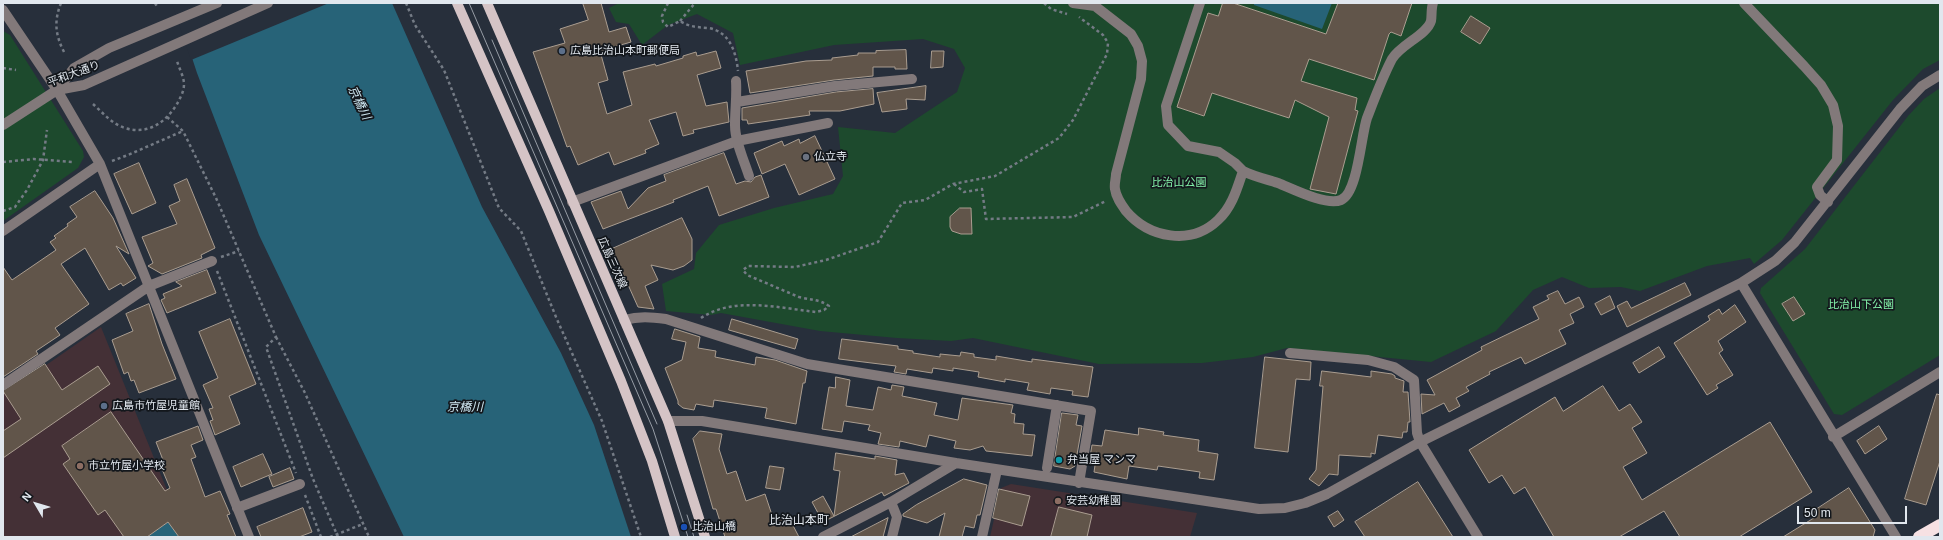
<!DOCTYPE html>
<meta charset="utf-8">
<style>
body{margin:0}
#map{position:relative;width:1943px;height:540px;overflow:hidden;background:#272f3b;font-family:Helvetica,sans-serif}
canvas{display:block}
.frame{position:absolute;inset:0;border:4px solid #e1e7ee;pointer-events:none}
.north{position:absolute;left:16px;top:484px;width:40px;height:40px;-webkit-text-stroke:3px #13171c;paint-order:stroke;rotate:308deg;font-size:11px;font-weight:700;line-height:16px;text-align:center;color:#e1e7ee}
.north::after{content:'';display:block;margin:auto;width:14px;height:18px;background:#e1e7ee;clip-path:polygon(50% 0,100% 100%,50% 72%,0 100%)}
.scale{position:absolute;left:1797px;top:506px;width:110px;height:18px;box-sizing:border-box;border:2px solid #e1e7ee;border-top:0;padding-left:5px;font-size:12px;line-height:14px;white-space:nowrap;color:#e1e7ee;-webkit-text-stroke:3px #13171c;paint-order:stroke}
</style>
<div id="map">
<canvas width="1943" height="540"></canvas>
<div class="frame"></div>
<div class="north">N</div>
<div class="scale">50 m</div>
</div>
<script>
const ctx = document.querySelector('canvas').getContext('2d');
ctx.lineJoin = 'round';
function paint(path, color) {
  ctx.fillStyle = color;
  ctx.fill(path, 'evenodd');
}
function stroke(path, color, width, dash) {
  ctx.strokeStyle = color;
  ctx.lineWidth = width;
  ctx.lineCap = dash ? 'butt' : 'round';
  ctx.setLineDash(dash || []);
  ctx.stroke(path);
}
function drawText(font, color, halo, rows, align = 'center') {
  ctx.font = font + ' Helvetica,"Noto Sans JP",sans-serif';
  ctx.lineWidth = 3.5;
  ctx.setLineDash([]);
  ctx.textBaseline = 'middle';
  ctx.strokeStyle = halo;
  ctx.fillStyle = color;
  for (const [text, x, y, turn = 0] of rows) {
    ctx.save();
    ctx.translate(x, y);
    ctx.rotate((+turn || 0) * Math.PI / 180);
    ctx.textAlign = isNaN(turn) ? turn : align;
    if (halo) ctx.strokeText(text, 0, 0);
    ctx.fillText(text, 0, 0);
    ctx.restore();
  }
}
paint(new Path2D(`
 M101,327L186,537H3V395Z
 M1011,484L1197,513L1190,537H990L1001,488Z`), '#443036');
paint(new Path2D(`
 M619,3H1940V60L1923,69L1893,100L1782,240L1754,264L1750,258L1707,266L1640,291L1621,287L1589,288L1562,277L1533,290L1496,331L1431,362L1287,348L1253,357L1202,363L1099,364L973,338L951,341L897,338L820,331L721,313L711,315L666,311L662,284L694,269L696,253L719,225L774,208L833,194L843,176L838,127L895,133L957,92L965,68L954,49L923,39L834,45L740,65L733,33L697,14L668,25L642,45L629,24L616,22L609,8Z
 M3,31L10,35L83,151L84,157L78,168L3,221Z
 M1940,88V355L1842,415L1834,414L1760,293L1761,288L1805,249L1908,116L1924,99Z`), '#1d4a2d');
paint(new Path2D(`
 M174,3H392L482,207L561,353L594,425L631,537H404L259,235L197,73Z
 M1254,3H1332L1322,29L1254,5Z
 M168,522L179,537H147Z`), '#276378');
paint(new Path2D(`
 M172,3H329L191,60Z`), '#272f3b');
const building = new Path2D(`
 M583,3H601L609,32L626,27L631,42L600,51L608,80L598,83L607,114L632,105L623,72L655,64L656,66L683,58V56L696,52L697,56L716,51L721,68L697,75L706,106L727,102L729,122L693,130L694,133L683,136L676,112L649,120L659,144L645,150L646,153L614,165L609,152L578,165L570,146L567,147L533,52L565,43L560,29L588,20Z
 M1223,3H1233L1326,34L1338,3H1412L1401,36L1391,32L1389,34L1374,80L1309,59L1301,81L1357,98L1355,110L1358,111L1336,194L1310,189L1329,117L1295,100L1289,118L1212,93L1204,116L1177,107L1208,13L1218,16Z
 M1471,16L1490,28L1480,44L1461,32Z
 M906,50L907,69H895V67H873V76L834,80L750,93L746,71L806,61L832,60V58L858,55V53H876V51Z
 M932,51H944L943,67L931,68Z
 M926,86L925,100L906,99L907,109L882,112L877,93Z
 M873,89L874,104L840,111H809L810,115L748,124L747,120H742V108L836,92Z
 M815,136L835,179L799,195L785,164L762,174L754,153L782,141L784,146L799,139L800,143Z
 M724,153L736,184L745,181L751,182L755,177L761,175L769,197L719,216L708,186L673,200L674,202L603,229L591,202L621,191L628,209L648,188L666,181L664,175Z
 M139,163L156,203L132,214L114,174Z
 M187,179L215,248L201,255L202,258L162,274L148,266L153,263L142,237L177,224L169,206L180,201L174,185Z
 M95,191L113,218L129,254L116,246L136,278L123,286L121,283L109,290L85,248L61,264L89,304L55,328L60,335L36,351L38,354L3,377V267L12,280L56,250L50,242L56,238L54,236L68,226L67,224L77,217L70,207Z
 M960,208H971L972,234H961L952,231L950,227V217Z
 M682,218L692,239V260L684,266L673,270L651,265L658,280L645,286L654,309L638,307L612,249Z
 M207,270L216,293L167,313L161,300L165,298L163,294L182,286L176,282Z
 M1685,283L1691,295L1627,327L1617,306L1627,301L1631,308Z
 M1558,291L1565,304L1579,297L1584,307L1570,314L1574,323L1559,330L1566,344L1525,364L1521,357L1489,372L1490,374L1466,387L1469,391L1456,398L1460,406L1449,412L1444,403L1422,414L1421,394L1435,395L1427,380L1482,350L1481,347L1539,319L1533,307L1549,299L1547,296Z
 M1610,296L1615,308L1601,315L1595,304Z
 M1794,297L1805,314L1793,321L1782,304Z
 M149,304L162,344L176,379L139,393L134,380L131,381L128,372L124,374L112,340L133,331L126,314Z
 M1735,305L1746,322L1718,341L1723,350L1719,353L1733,375L1716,385L1718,388L1707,395L1674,343L1710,320L1708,316L1719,309L1722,314Z
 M230,319L256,384L229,396L240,424L215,435L210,421L213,420L209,409L213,408L203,385L218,378L199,332Z
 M732,319L798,339L795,349L729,330Z
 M675,329L700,337L698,348L716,351L715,357L755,365L756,357L775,360L807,371L805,383H803L796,424L765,418L767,408L714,400L713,407L696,404L694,410L683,408L678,404V401L665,368L682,360L686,342L672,339Z
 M842,339L898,346V349L913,351V353L940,357V354L960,356L961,352L974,354V357L996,360V356L1032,362V359L1093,367L1088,397L1072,395L1073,391L1051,388L1050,394L1027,390L1029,383L1005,379V382L978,377L979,372L953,368V371L933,368L932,373L907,369L906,374L894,372L896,366L839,359Z
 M1659,347L1665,357L1639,373L1633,363Z
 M1265,357L1311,362L1310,380L1296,379L1288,452L1255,448Z
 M45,364L62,390L98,366L110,384L3,458V431L21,419L3,391Z
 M1322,371L1371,377V371L1392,374L1395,376V378L1404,381L1403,392H1408L1410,422H1408L1407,432H1403L1402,438L1378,435L1375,454L1371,453V457L1339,455L1338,475L1329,474L1319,486L1309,479L1316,470L1323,386H1320Z
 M836,377L850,380L846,406L873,410L878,387L891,390L892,385L904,387L902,396L937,403L934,415L958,420L962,398L1013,405L1011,413L1015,414L1014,423L1024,424L1023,434L1035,435L1032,456L986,451L983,446L970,450L954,448L956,441L929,435L926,447L900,441L899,447L878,444L881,433L868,430L870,425L844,421L842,432L822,429L829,387L835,388Z
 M1603,386L1619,411L1630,404L1642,422L1632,428L1647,453L1623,467L1642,500L1770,422L1812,492L1739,537H1680L1664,511L1619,537H1554L1525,487L1514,494L1502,475L1489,483L1469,450L1555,397L1563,411Z
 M1937,394L1940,395V461L1926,505L1905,499Z
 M111,412L165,491L170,488L159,462L163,460L156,442L198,426L203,440L191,445L196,457L191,459L205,497L220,491L230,514L227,515L236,537H179L168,522L147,537H124L105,510L98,515L63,464L70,459L62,446Z
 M1062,413L1078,415L1076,425L1082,426L1075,466L1070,469L1054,466Z
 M1879,426L1887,439L1865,454L1857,441Z
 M1139,428L1164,432L1163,435L1199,440L1198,451L1218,454L1214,480L1199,478L1200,472L1158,466L1157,470L1129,466L1127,479L1094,472L1097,452L1090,457L1092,445L1102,446L1105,430L1138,435Z
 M700,431L722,434L719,449L727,474L736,471L746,501L765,494L774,521L787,514L799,537H725L716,509H713L693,439Z
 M836,453L875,459V456L897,460L895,475L904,473L909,483L884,496L882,492L823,522L812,502L823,496L834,516L840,471L834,470Z
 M263,454L272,474L241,487L233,467Z
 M770,466L784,468L780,490L766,488Z
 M290,468L294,479L273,487L269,477Z
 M964,479L987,485L980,515H977L974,528L965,526L962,537H939L945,513L927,523L903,516V514L916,505Z
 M1418,482L1453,537H1365L1355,522Z
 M1849,488L1875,530L1873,537H1783L1817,516L1814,511Z
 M999,489L1030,496L1022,526L993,518Z
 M1059,507L1092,515L1087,537H1051Z
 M303,508L312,532L299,537H261L257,527Z
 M1338,511L1344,520L1334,527L1328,517Z
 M888,518L883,537H851Z`);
paint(building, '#61554a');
stroke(building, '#aa9d90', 1);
stroke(new Path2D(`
 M61,3C54,21 55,34 64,52
 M155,3L158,8
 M406,3L415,25L444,70L499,208L521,231L556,317L602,421L641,537
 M668,3L662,16L663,22L668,27L680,21C689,27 697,27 708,28C729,31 736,51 738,71
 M1044,3L1051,9L1067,14
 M680,21L695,3
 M3,68L16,70
 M93,104C103,113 112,124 125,128C148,135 165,123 177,104C180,98 184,92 184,84C184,77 179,68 177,61
 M167,117L183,131L216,198L276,337L266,347L313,479L338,537
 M112,161L128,155L183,131
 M3,162L34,159L72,162
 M954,184L964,192L982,189L986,219L1073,217L1106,201
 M3,211L15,207L27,190L43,160L47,130
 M221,257L239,251
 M217,271L296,473
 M701,318C734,296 779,308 816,312L824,310L829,306C819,299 810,300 799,297C782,290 764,282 747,275L743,270L748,266L795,267L826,260L878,242L902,203L925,200L953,184L995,176L1059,138L1073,120L1107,54L1108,43L1103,35L1079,17
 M276,337L305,393L369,537
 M305,495L321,537
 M330,537L363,524`), '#747b85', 2.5, [3, 3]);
stroke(new Path2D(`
 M1073,3L1095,6L1131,34L1138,46L1142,61L1141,79L1116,174C1116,179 1114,184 1115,189C1116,197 1121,204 1126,211C1149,238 1191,246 1218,220C1232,207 1237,189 1243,171L1235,163L1219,152L1188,146L1168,125L1166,106L1200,3
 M1744,3L1804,66L1821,85L1833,105L1838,126L1837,160L1817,187L1820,195L1828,202
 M3,10L57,90L100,164L249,537
 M736,81C737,96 735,109 735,125C735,142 744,160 749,176
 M57,90L74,68L109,48L217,3
 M737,102L835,86L912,79
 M3,125L57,90L84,85L268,3
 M1243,171C1255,177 1266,179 1278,183C1293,189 1326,206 1341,200C1358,193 1361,135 1367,118C1374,100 1383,76 1392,59C1401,44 1427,35 1431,21C1432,15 1431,9 1433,3
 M572,202L737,141L828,123
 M3,231L100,164
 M1741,283L1896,537
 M624,320C639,316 651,317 666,319L807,364L1091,411L1079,483
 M1290,353L1368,360L1394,367L1414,380L1417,433L1420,442L1478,537
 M3,385L149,286L212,261
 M668,421H702L956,463
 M1833,437L1940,372
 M1047,468L1057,405
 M891,502L897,517L892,537
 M237,508L300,484
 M823,537L891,502L956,463L1259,509L1285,508L1305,503L1327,494L1420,442L1741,283L1775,261L1795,242L1900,109L1922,86L1940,75
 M982,537L997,470`), '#82797a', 10);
stroke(new Path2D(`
 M457,3L549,211L621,381L652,461L675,537
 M487,3L668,421L705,537`), '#d5c4c6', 10);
stroke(new Path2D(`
 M1919,537L1940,525`), '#f6e1e3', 12);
stroke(new Path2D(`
 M469,3L653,429L688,537
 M492,40L657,424
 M687,515L694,537`), '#979da6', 1);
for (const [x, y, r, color] of [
 [562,51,4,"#5c6f8a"],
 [806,157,4,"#6b7280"],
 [104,406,4,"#5c6f8a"],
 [1059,460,4,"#0f9aa8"],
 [80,466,4,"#8d6e63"],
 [1058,501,4,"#8d6e63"],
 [684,527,4,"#1a4fb4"]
]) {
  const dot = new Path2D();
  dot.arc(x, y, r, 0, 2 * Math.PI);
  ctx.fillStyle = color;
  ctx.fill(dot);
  stroke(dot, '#13171c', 1.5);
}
drawText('11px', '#e1e7ee', '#13171c', [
 ["広島比治山本町郵便局",570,51],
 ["仏立寺",814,157],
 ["広島市竹屋児童館",112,406],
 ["弁当屋 マンマ",1067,460],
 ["市立竹屋小学校",88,466],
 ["安芸幼稚園",1066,501],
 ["比治山橋",692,527]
], 'left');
drawText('11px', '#e1e7ee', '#13171c', [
 ["平和大通り",74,74,-20],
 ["広島三次線",612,263,66]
]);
drawText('11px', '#84f3aa', '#13171c', [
 ["比治山公園",1179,183],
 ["比治山下公園",1861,305]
]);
drawText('italic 12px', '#d0e9f3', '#13171c', [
 ["京橋川",359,103,64],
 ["京橋川",465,408]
]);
drawText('12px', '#e1e7ee', '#13171c', [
 ["比治山本町",799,521]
]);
</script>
